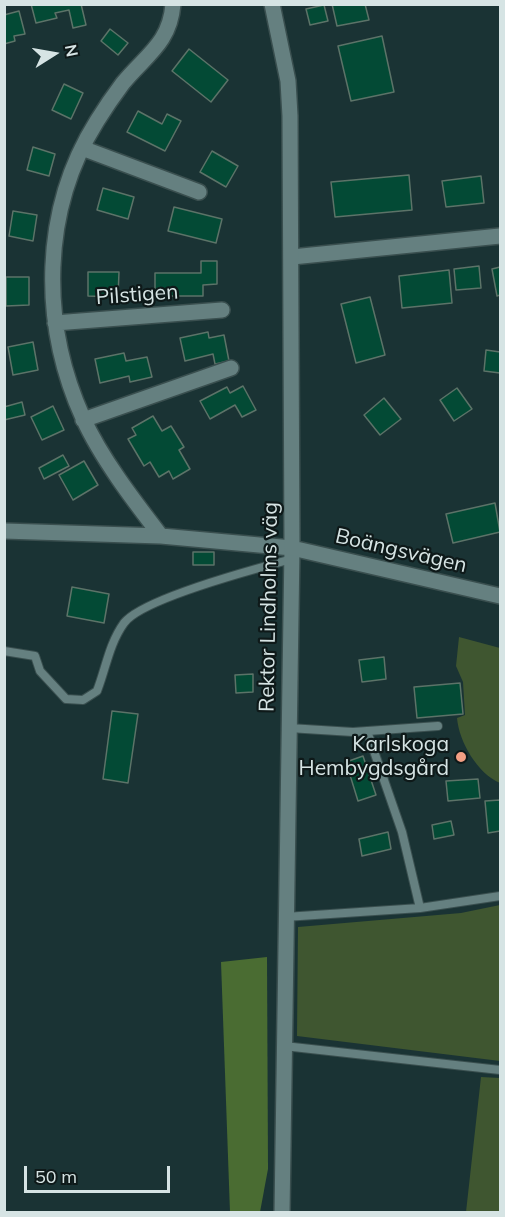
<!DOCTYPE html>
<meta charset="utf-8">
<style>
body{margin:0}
#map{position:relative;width:505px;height:1217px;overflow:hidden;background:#1a3334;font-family:Mulish,sans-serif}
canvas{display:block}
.frame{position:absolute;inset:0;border:6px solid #d6e4e4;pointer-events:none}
.north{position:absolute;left:24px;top:24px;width:60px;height:60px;-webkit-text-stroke:4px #0e1919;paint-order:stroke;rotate:79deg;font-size:16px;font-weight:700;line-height:24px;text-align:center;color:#d6e4e4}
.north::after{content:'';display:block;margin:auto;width:21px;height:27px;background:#d6e4e4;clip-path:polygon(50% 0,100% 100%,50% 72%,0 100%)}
.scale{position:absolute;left:24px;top:1166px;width:146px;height:27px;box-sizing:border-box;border:3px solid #d6e4e4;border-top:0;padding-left:8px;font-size:18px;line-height:21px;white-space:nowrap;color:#d6e4e4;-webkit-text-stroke:4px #0e1919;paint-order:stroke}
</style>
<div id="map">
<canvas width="505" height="1217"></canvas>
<div class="frame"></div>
<div class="north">N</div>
<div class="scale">50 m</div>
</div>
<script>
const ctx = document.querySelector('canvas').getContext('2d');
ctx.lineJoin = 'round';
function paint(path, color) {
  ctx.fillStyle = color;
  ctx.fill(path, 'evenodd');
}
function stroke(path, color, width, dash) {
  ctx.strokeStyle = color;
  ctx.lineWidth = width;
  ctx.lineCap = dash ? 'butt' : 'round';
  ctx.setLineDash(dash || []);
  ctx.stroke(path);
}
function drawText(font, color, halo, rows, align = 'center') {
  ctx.font = font + ' Mulish,sans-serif';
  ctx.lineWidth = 4.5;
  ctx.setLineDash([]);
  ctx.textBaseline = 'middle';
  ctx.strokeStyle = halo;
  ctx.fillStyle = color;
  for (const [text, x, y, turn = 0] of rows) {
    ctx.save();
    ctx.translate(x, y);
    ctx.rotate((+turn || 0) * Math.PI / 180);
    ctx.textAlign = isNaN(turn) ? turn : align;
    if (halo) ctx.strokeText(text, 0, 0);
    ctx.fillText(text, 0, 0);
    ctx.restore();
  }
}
paint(new Path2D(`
 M459,637L500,648V783C478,774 459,742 457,718L465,715L463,682L456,666Z
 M500,905V1061L297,1036L298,927L461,913Z
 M481,1077L500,1078V1212H466Z`), '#3f5630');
paint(new Path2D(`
 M267,957L268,1169L260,1212H230L221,962Z`), '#4a6c32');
const building = new Path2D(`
 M31,4H81L86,25L73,28L69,10L55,13L57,18L36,23Z
 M332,4H365L369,20L337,26Z
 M324,5L328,21L310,25L306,9Z
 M19,11L25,34L14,36L15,41L4,44V15Z
 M110,29L128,43L118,55L101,41Z
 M382,36L394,92L351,101L338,46Z
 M189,49L228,80L211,102L172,71Z
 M64,84L83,93L71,119L52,110Z
 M138,111L162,124L167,114L181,121L165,151L127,132Z
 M33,147L55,154L49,176L27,170Z
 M212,151L238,166L226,187L200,172Z
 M409,175L412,210L335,217L331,182Z
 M481,176L484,203L446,207L442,181Z
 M103,188L134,197L128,219L97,210Z
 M174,207L222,219L216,243L168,231Z
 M13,211L37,215L33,241L9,236Z
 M201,261H217V284L203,285V296H155V273H201Z
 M479,266L481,288L456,290L454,269Z
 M500,267V295L497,296L492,269Z
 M449,270L452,303L402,308L399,276Z
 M88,272H119L118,297L88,296Z
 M6,277H29V305L6,306Z
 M370,297L385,355L356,363L341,304Z
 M208,332L209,338L224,335L229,361L215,364L213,354L185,361L180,338Z
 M33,342L38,370L13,375L8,347Z
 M486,350L500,352V373L484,371Z
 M124,353L126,361L147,357L152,377L130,382L129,376L100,383L95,359Z
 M243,386L256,410L242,417L235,405L210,419L200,401L227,387L230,393Z
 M457,388L472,409L454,421L440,400Z
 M384,398L401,419L380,435L364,415Z
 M22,402L25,415L4,420V407Z
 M53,406L64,430L42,440L31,417Z
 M153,416L162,431L171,426L184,447L179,450L190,469L173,479L169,471L159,477L150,462L144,466L128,439L136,435L132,428Z
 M63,455L69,466L44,479L39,468Z
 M84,461L98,485L73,500L59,475Z
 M495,503L500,532L453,543L446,514Z
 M193,552H214V565H193Z
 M72,587L109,594L104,623L67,616Z
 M384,657L386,679L362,682L359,660Z
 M253,674V692L236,693L235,675Z
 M460,683L463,714L417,718L414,687Z
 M112,711L138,714L128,783L103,779Z
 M363,756L376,795L358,801L346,762Z
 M478,779L480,798L448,801L446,781Z
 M500,800V831L488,833L485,801Z
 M451,821L454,835L434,839L432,825Z
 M388,832L391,849L362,856L359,839Z`);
paint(building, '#034a35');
stroke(building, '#5c7368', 1.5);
const lane = new Path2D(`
 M4,651L35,656L40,671L66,699L83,700L97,691C106,668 109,644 124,623C142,599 258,568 292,559
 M289,728L353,732L438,726
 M367,731L402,832L420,908
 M285,917L420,908L500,896
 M284,1046L500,1070`);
const street = new Path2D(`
 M82,148L199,192
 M292,257L500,236
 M55,323L222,310
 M83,420L231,368
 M4,531L161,536L292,548L282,1212
 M161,536C134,501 101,458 83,418C40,323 41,210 97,121C105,108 114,95 123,83C146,55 170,43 173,4`);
const secondary = new Path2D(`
 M272,4L288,81L290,116L292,548L500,596`);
stroke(lane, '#3a4f4f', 10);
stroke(street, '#3a4f4f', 18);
stroke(secondary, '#3a4f4f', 18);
stroke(lane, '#658080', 8);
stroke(street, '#658080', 15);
stroke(secondary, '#658080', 15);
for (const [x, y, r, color] of [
 [461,757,6,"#f39f84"]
]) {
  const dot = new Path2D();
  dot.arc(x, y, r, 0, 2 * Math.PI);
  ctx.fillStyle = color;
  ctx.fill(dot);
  stroke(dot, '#0e1919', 2);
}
drawText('21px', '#d6e4e4', '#0e1919', [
 ["Pilstigen",137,295,-4],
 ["Boängsvägen",401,551,13],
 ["Rektor Lindholms väg",269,607,-89]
]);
drawText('21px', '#d6e4e4', '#0e1919', [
 ["Karlskoga",449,745],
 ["Hembygdsgård",449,769]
], 'right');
</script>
